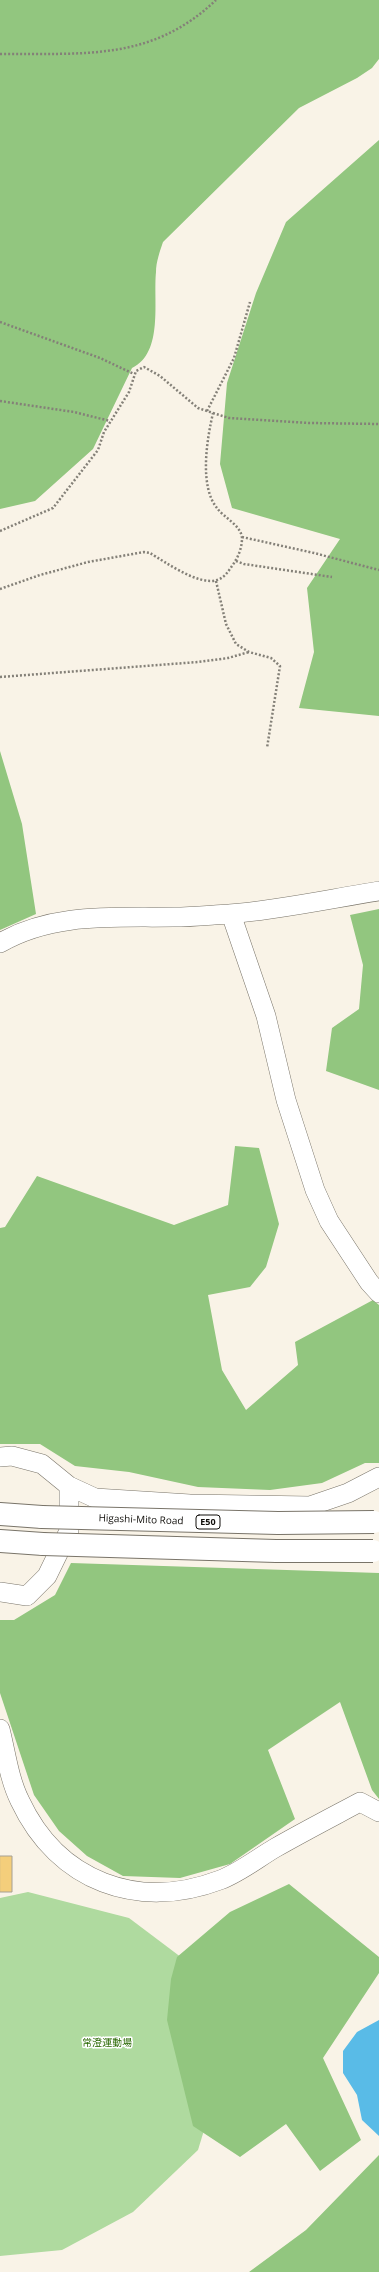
<!DOCTYPE html>
<meta charset="utf-8">
<style>
body{margin:0}
canvas{display:block;background:#f9f3e7}
</style>
<canvas width="379" height="2272"></canvas>
<script>
const ctx = document.querySelector('canvas').getContext('2d');
ctx.lineJoin = 'round';
function paint(path, color) {
  ctx.fillStyle = color;
  ctx.fill(path, 'evenodd');
}
function stroke(path, color, width, dash) {
  ctx.strokeStyle = color;
  ctx.lineWidth = width;
  ctx.lineCap = dash ? 'butt' : 'round';
  ctx.setLineDash(dash || []);
  ctx.stroke(path);
}
function drawText(font, color, halo, rows, align = 'center') {
  ctx.font = font + ' "Open Sans","Noto Sans JP",sans-serif';
  ctx.lineWidth = 3;
  ctx.setLineDash([]);
  ctx.textBaseline = 'middle';
  ctx.strokeStyle = halo;
  ctx.fillStyle = color;
  for (const [text, x, y, turn = 0] of rows) {
    ctx.save();
    ctx.translate(x, y);
    ctx.rotate((+turn || 0) * Math.PI / 180);
    ctx.textAlign = isNaN(turn) ? turn : align;
    if (halo) ctx.strokeText(text, 0, 0);
    ctx.fillText(text, 0, 0);
    ctx.restore();
  }
}
paint(new Path2D(`
 M28,1892L129,1918L214,1982L212,2104L198,2150L133,2212L62,2250L0,2256V1898Z`), '#afda9f');
paint(new Path2D(`
 M0,0H379V59L372,68L357,78L299,108L163,242C160,251 156,262 156,272C153,300 164,353 132,368L93,449L35,501L0,509Z
 M379,140V716L299,708L314,652L307,588L340,539L232,508L220,464L227,383L256,293L286,222Z
 M0,751L22,824L36,914L0,930Z
 M379,909V1090L326,1071L332,1028L359,1009L363,965L350,915Z
 M235,1146L259,1148L279,1224L266,1267L250,1287L208,1295L222,1370L246,1410L298,1365L295,1342L373,1300L379,1305V1463H365L322,1483L270,1490L198,1487L129,1472L75,1466L40,1444H0V1228L5,1227L37,1176L174,1225L228,1205Z
 M71,1563L379,1573V1799L372,1790L340,1702L268,1750L295,1819L230,1864L180,1878L123,1876L87,1856L59,1831L34,1795L0,1693V1620H14L55,1595Z
 M289,1884L379,1957V1973L323,2058L361,2140L320,2171L286,2124L240,2157L193,2126L167,2020L171,1979L177,1957L230,1912Z
 M379,2155V2272H249L306,2230Z`), '#92c67f');
paint(new Path2D(`
 M379,2020V2136L362,2120L357,2095L343,2073V2051L357,2032Z`), '#59bbe7');
const building = new Path2D(`
 M0,1856H12V1892H0Z`);
paint(building, '#f4ce7b');
stroke(building, '#a6a095', 1);
const minor = new Path2D(`
 M231,914L266,1016L286,1100L315,1190L329,1221L369,1282L379,1293
 M0,943C54,912 114,918 174,917C193,917 211,915 229,914C279,910 329,899 379,891
 M0,1457L12,1456L42,1464L69,1486L95,1498L190,1504L310,1506L348,1493L379,1477
 M0,1592L27,1596L47,1576L69,1531V1486
 M0,1729C6,1753 9,1779 20,1801C58,1882 138,1911 220,1880C239,1873 258,1858 275,1848C303,1832 332,1817 360,1802L379,1812`);
const highway = new Path2D(`
 M0,1514L42,1517
 M0,1541L43,1544`);
stroke(minor, '#797469', 20);
stroke(highway, '#797469', 24);
stroke(new Path2D(`
 M0,54C83,53 151,62 216,0
 M0,322L100,358L134,374
 M0,401L74,412L110,421
 M207,411L234,358L250,302
 M213,413L229,418L310,423L379,424
 M0,531L53,508L98,450L104,432L129,392L136,371L144,367L160,376L198,408L213,413C207,439 199,486 217,508C224,518 241,525 242,538C242,548 238,558 232,566C228,572 224,578 217,580C199,586 165,562 150,553L144,552L88,562L40,575L0,589
 M242,537L314,553L379,570
 M236,561L244,564L332,577
 M216,581L226,624L236,644L249,652L271,658L280,666L267,748
 M0,677L198,662L228,658L249,652`), '#848078', 2.5, [2, 2]);
stroke(minor, '#fff', 19);
stroke(highway, '#fff', 22);
const highwayBridge = new Path2D(`
 M42,1517L278,1523L374,1522
 M43,1544L276,1551H373`);
stroke(highwayBridge, '#797469', 24, []);
stroke(highwayBridge, '#fff', 22);
for (const [x, y, w] of [
 [208,1522,24]
]) {
  const box = new Path2D();
  box.roundRect(x - w / 2, y - 7, w, 14, 3);
  ctx.fillStyle = '#fff';
  ctx.fill(box);
  stroke(box, '#100e0a', 1);
}
drawText('bold 9px', '#100e0a', null, [
 ["E50",208,1522]
]);
drawText('10px', '#100e0a', '#fff', [
 ["Higashi-Mito Road",141,1520,2]
]);
drawText('10px', '#286700', '#fff', [
 ["常澄運動場",107,2043]
]);
</script>
